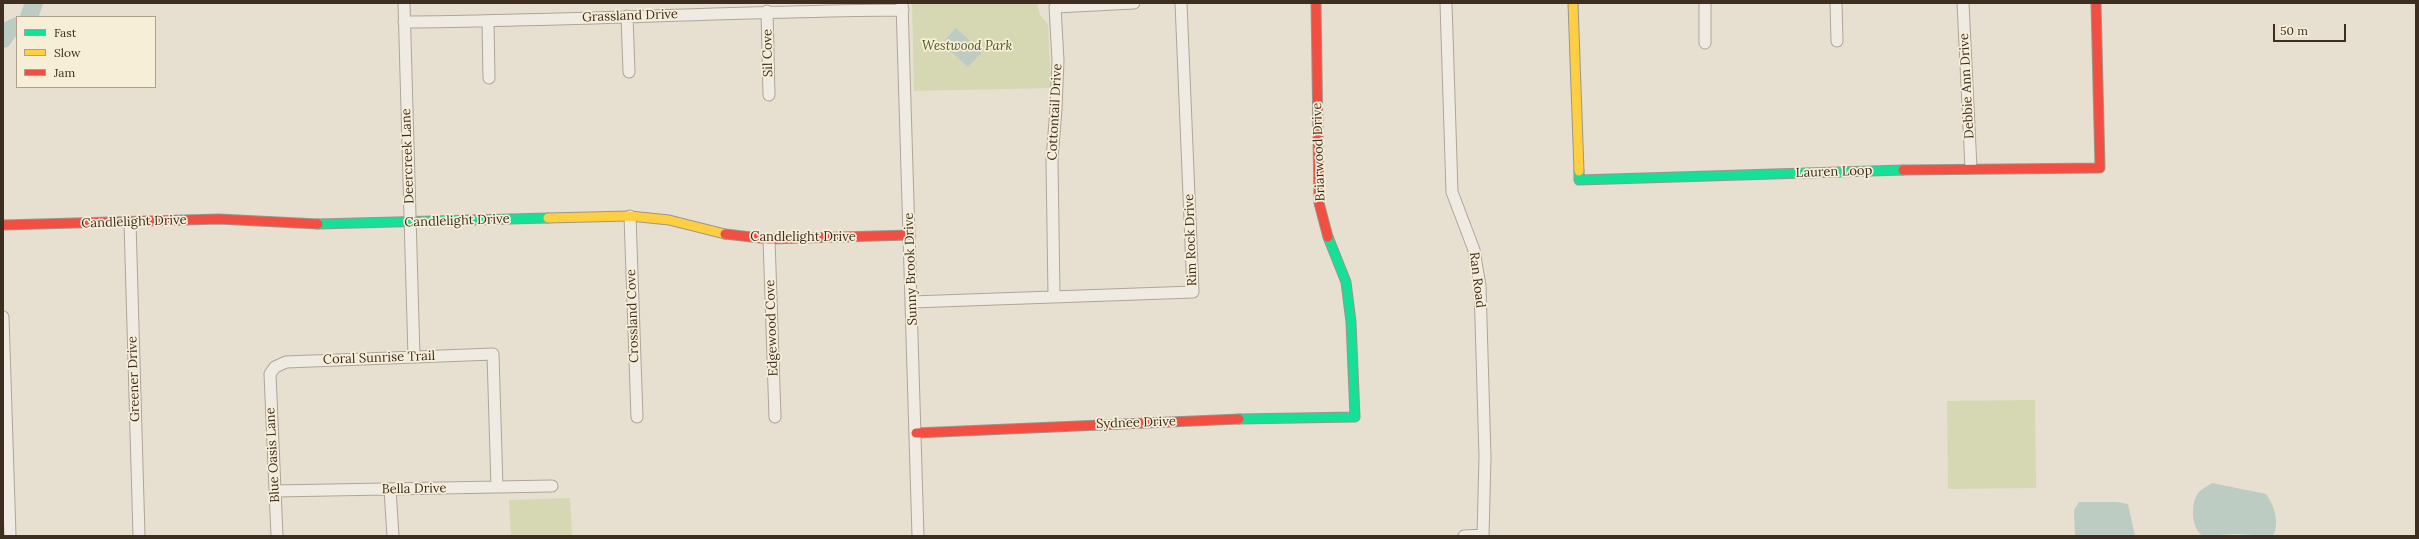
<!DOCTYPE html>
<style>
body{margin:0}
#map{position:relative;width:2419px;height:539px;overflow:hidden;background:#e7e0d1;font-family:Lora,serif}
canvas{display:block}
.frame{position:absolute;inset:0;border:4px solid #3d2e20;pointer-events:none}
.legend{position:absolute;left:16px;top:16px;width:140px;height:72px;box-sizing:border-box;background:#f7eed8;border:1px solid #ada18e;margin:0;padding:5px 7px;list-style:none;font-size:12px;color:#3d2e20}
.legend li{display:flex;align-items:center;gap:8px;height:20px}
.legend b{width:20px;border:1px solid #ada18e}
.scale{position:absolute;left:2273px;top:24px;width:73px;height:18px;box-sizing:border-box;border:2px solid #3d2e20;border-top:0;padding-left:5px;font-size:12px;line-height:14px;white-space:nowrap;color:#3d2e20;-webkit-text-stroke:3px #f7eed8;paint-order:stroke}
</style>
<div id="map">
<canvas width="2419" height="539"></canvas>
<div class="frame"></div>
<ul class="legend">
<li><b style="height:5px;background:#16e098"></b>Fast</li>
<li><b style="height:5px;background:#ffcf43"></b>Slow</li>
<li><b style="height:5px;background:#f24e42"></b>Jam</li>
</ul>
<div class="scale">50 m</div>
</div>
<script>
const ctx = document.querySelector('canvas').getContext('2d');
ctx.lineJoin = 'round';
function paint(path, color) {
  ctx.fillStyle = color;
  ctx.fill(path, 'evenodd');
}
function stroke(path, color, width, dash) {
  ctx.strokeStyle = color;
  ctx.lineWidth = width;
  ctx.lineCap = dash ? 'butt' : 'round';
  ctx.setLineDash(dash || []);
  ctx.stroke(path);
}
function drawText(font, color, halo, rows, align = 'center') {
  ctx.font = font + ' Lora,serif';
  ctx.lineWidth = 3.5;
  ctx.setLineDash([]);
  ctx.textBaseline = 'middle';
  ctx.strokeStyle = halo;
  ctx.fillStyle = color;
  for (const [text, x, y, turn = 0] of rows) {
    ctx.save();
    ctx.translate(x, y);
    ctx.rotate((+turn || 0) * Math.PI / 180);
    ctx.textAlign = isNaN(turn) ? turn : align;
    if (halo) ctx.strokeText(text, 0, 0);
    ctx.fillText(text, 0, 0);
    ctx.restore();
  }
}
paint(new Path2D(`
 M912,3H1037L1040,15L1048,24L1051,88L914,91Z
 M2035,400L2036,488L1948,489L1947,401Z
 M570,498L572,536H511L509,500Z`), '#d6d7b3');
paint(new Path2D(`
 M956,28L982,52L968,67L942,43Z
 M2212,483L2266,494C2274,505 2280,522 2273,536L2235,534L2203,536C2191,529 2190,502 2199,492C2203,488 2208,486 2212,483Z
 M2079,502H2117L2128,504L2135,536H2075L2074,510Z`), '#bcccc2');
stroke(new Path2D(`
 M29,17L34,3
 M3,39L9,30L17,26`), '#bcccc2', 18);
const street = new Path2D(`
 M404,3L414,357
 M902,3L918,536
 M1446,3L1452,192L1474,250L1480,286L1485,457L1483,536
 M1705,3V43
 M1836,3L1837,41
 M1963,3L1971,168
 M767,11L769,95
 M627,16L629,72
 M488,21L489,78
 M404,22C571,21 737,11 903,10
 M630,216L637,417
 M130,222L139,536
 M769,239L775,417
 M1054,297L1052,159L1056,109L1058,60L1055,7L1134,3
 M912,302L1193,292L1181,3
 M3,317L10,536
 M390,489L393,536
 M275,491L552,486
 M277,536L270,374L275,367L286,362L493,354L497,487
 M1464,536L1483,535`);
const fast = new Path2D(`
 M1579,171V180L1903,170
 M318,224L548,218
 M1239,419L1355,417L1351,322L1346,282L1328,237`);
const slow = new Path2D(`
 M1573,3L1579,171
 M548,218L630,216L669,220L725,234`);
const jam = new Path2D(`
 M1316,3L1319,203L1328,237
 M1903,170L2100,168L2096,3
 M3,225L219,219L318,224
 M725,234L769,239L910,235
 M916,433L1239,419`);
stroke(street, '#ada599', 13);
stroke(fast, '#9c958a', 11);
stroke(slow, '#9c958a', 11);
stroke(jam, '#9c958a', 11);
stroke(street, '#efebe3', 11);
stroke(fast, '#16e098', 9);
stroke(slow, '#ffcf43', 9);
stroke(jam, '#f24e42', 9);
drawText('13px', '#3d2e20', '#f7eed8', [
 ["Grassland Drive",630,16,-2],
 ["Sil Cove",768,53,-91],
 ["Debbie Ann Drive",1967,86,-93],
 ["Cottontail Drive",1055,112,-87],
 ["Briarwood Drive",1319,152,-92],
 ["Deercreek Lane",408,156,-92],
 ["Lauren Loop",1834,172,-2],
 ["Candlelight Drive",457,221,-2],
 ["Candlelight Drive",134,222,-2],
 ["Candlelight Drive",803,237],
 ["Rim Rock Drive",1191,240,-92],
 ["Sunny Brook Drive",911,269,-92],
 ["Ran Road",1477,280,83],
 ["Crossland Cove",633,316,-92],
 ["Edgewood Cove",772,328,-92],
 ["Coral Sunrise Trail",379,358,-2],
 ["Greener Drive",134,379,-92],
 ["Sydnee Drive",1136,423,-2],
 ["Blue Oasis Lane",273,455,-93],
 ["Bella Drive",414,489,-1]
]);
drawText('italic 13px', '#4d5a26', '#f7eed8', [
 ["Westwood Park",967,46]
]);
</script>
